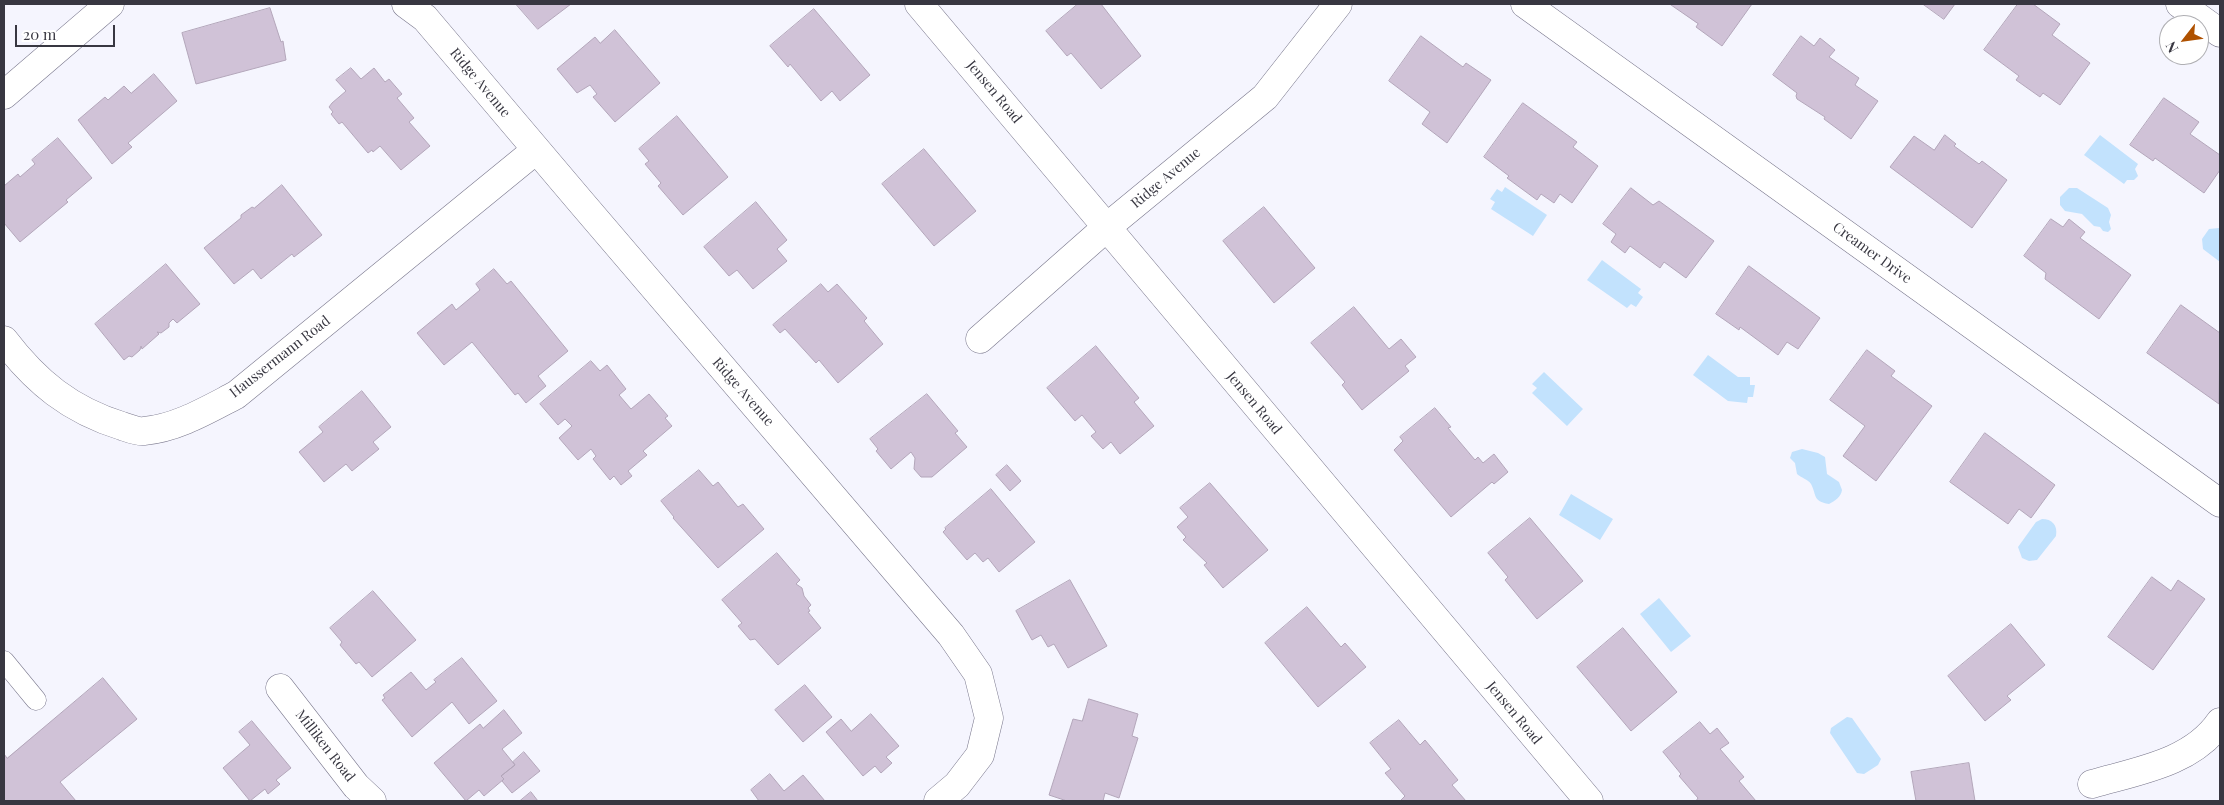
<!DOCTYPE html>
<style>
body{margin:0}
#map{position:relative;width:2224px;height:805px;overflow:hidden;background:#f5f5fe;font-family:"Playfair Display",serif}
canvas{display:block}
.frame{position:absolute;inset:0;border:5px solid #383741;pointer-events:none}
.north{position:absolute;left:2159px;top:15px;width:50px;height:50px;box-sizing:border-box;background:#fff;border:1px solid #afafb3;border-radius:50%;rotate:240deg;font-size:14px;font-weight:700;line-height:20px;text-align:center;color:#383741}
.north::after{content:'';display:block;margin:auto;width:18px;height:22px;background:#af5100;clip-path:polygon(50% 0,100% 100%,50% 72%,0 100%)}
.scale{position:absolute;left:15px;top:25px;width:100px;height:22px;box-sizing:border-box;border:2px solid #383741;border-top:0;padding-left:6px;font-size:15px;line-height:18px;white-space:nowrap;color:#383741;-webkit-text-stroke:4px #fff;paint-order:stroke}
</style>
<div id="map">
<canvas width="2224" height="805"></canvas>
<div class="frame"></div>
<div class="north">N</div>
<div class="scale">20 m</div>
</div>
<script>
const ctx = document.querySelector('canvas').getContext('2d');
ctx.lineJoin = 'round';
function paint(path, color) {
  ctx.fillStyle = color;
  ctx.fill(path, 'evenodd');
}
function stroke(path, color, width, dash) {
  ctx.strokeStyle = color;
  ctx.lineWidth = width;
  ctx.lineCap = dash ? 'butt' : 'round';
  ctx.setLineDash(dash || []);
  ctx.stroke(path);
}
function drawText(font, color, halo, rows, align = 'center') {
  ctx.font = font + ' "Playfair Display",serif';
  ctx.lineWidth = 4;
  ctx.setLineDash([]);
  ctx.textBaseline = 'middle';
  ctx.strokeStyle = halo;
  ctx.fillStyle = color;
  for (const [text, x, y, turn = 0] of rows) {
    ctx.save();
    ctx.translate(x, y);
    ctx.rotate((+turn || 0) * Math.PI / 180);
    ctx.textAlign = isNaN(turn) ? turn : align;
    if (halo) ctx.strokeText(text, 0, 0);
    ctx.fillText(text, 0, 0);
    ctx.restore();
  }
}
paint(new Path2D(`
 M2100,135L2138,164L2135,169L2138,176L2134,180H2127L2124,184L2084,155Z
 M1505,187L1547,215L1533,236L1491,209L1495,202L1490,199L1497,189L1502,192Z
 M2069,188H2077L2108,208L2111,215L2109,222L2111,229L2108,232L2103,231L2100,227L2094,226L2082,214L2065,211L2060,205V197Z
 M2219,228H2220V262L2203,249L2202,239L2209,229Z
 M1602,260L1641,289L1638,293L1643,297L1636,307L1631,304L1627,308L1587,280Z
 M1708,355L1738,377H1750V385H1755L1753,397H1748L1747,403L1728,401L1693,375Z
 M1544,372L1583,409L1567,426L1532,393L1537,388L1532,384Z
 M1802,449L1818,453L1825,457L1827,474L1839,482L1842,490C1841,497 1835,501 1829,504C1812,501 1817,495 1811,484C1808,479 1801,478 1797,474L1795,463L1790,458L1792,452Z
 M1571,494L1613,519L1600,540L1559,515Z
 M2042,519C2052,519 2058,525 2056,536L2037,560L2029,561L2022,558L2018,547L2036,522Z
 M1659,598L1691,636L1671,652L1640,614Z
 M1847,717L1852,718L1881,759L1878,765L1864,774L1857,773L1830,733L1831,728Z`), '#c2e2fd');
const building = new Path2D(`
 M516,4H571L538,29Z
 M1078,4H1101L1141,56L1101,89L1071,53L1067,56L1046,31Z
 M1670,4H1752L1722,46L1696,27L1698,24Z
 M1923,4H1955L1944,19Z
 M2018,4H2033L2060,24L2052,35L2090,63L2060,105L2043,93L2040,97L2016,80L2019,76L1984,50Z
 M270,8L281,42L283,41L286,60L196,84L182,33Z
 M814,9L870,75L840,101L832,91L821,101L790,64L788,67L770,46Z
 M615,30L660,83L615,122L593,97L597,94L590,85L577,93L557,69L595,37L600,43Z
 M1421,36L1463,67L1466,63L1491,80L1447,143L1422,124L1430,112L1389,81Z
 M1801,36L1814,46L1820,38L1835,50L1829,57L1859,78L1855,85L1878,101L1851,139L1824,119L1825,117L1797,99L1796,96L1797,93L1773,75Z
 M351,68L361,79L374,68L385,82L389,79L402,94L397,98L414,118L409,122L430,146L401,170L380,146L373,152L372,150L368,153L342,122L339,124L331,114L333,112L329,107L332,103L346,91L336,80Z
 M154,74L177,101L128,143L132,147L112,164L78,120L105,97L108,100L124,86L131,93Z
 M2164,98L2199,122L2190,134L2220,155V170L2204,193L2155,158L2153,161L2130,145Z
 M1523,103L1577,142L1573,147L1598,166L1572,203L1560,194L1554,203L1541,194L1537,200L1507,178L1509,176L1484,157Z
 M677,116L728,177L683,215L658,186L661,183L645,164L649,161L639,149Z
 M1945,135L1956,144L1954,146L1979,164L1982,161L2007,180L1972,228L1890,167L1914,136L1934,150Z
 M58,138L92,178L66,200L68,202L20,242L4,223V186L18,174L20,177L35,164L32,160Z
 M924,149L976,211L934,246L882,184Z
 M282,185L322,235L294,257L292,254L261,279L253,269L234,284L204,248L241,218V215L252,207L254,208Z
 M1631,188L1653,205L1659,201L1714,241L1686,278L1664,262L1660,268L1630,246L1625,253L1611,242L1616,234L1603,224Z
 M756,202L787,240L777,249L787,261L753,289L737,270L729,276L704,247Z
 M1264,207L1315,268L1274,303L1223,241Z
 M2051,219L2063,227L2069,219L2085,232L2080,238L2131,275L2099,319L2045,279L2046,273L2024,256Z
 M166,264L200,304L177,323L173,319L169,323V327L161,333L157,332L159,334L142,349L141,346L140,350L132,357L129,356L124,360L95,324Z
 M1749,266L1820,318L1798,349L1787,342L1778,355L1740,327L1739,330L1716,314Z
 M494,269L507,284L511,281L568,351L538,376L546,386L526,403L518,393L515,395L472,342L444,365L417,333L452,304L456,310L480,290L476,284Z
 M821,284L828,292L837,284L867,318L864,321L883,344L838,383L819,360L816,363L785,329L780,333L773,325Z
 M2181,305L2220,333L2219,404L2147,353Z
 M1354,307L1389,349L1401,339L1416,357L1405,366L1409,371L1362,410L1342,385L1345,382L1311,343Z
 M1096,346L1139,398L1134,402L1154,426L1120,454L1111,442L1103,449L1091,436L1096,432L1082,415L1075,421L1047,388Z
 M1867,350L1895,371L1891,376L1932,406L1876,481L1843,456L1865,426L1830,400Z
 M591,361L600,371L607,365L626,389L619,395L631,409L649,394L668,416L665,418L672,426L643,451L647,455L628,471L632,476L621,485L614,476L610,480L593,459L596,456L591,449L578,460L559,438L572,426L565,419L558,425L540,404Z
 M362,391L391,427L373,442L379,449L352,471L346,464L324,482L299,452L323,432L319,427Z
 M927,394L958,431L955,433L967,447L932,477H921L914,469L915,458L911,452L891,469L876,451L878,449L870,439Z
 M1435,408L1451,427L1448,428L1475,460L1478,457L1483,463L1494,454L1508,472L1494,484L1492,482L1451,517L1394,450L1403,441L1400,437Z
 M1985,433L2055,485L2031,518L2019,509L2008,524L1950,482Z
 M1007,465L1021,481L1010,491L996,475Z
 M699,470L713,486L718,482L738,507L743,504L764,529L718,568L673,518L674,517L661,501Z
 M1210,483L1268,550L1223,588L1204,565L1207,563L1183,540L1186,537L1177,527L1188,517L1180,508Z
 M991,489L1035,542L999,572L988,558L983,562L975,553L967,560L943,532L946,529L945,528Z
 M1530,518L1583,581L1537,619L1505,580L1508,577L1488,553Z
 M777,553L800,580L796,584L802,588L804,596L811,605L808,608L810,611L808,612L821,628L778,665L755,639L750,640L738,626L742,623L722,600Z
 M2152,577L2171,591L2178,580L2205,599L2153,670L2108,637Z
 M1070,580L1107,646L1068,668L1054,644L1048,647L1041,635L1032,640L1016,611Z
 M373,591L416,640L372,677L359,662L356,664L340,645L342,642L330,628Z
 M1307,607L1341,647L1345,643L1366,667L1318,707L1265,643Z
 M2011,624L2045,665L2007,696L2011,700L1985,721L1948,676Z
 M1623,628L1677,692L1631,731L1577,667Z
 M462,658L497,701L469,724L452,702L412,737L382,700L385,698L383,695L411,672L426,690L436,682L434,680Z
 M103,678L137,719L60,782L76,801H4V754L7,758Z
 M805,685L832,717L803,742L775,710Z
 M1089,699L1138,714L1132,736L1138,738L1119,798L1105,793L1103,801H1067L1049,795L1073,719L1082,721Z
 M504,710L522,733L502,749L515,765L501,776L504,779L484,796L479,790L466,801L434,763L480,724L483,728Z
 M871,714L899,746L886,757L892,763L881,773L875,766L863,776L826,732L841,719L851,731Z
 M1399,720L1420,745L1425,740L1458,780L1452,785L1466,801H1400L1405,796L1385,773L1391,769L1370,743Z
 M252,721L291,768L276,780L280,784L268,794L265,789L250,801L223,768L250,745L239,732Z
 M1700,722L1710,734L1717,728L1729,743L1720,749L1744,777L1739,781L1756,801H1696L1698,798L1679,776L1681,774L1663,752Z
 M524,752L540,771L512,793L502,781L504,779L501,776L515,765L513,762Z
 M1969,763L1975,801H1916L1911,772Z
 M770,774L784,791L803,775L825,801H759L751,790Z
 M531,792L538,801H520Z`);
paint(building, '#d0c2d7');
stroke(building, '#b3a6ba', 1);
const lane = new Path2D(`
 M4,661L36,700`);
const street = new Path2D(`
 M406,4L425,18L580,201L951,635L978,674L989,718L980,755L957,785L938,801
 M919,4L1589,801
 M1525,4L2220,503
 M2180,4L2220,33
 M4,95L110,4
 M980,339L1107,227L1265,97L1338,4
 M4,340C36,382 70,410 122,426C128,428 137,432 144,431C177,428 207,410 236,395L536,150
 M280,688L356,786L372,801
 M2092,784C2137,771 2192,763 2220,722`);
stroke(lane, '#78768b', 21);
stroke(street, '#78768b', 29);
stroke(lane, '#fff', 20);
stroke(street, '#fff', 28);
drawText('14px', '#383741', '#fff', [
 ["Ridge Avenue",480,83,50],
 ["Jensen Road",994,92,50],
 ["Ridge Avenue",1166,178,-40],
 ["Creamer Drive",1872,253,36],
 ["Haussermann Road",280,357,-38],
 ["Ridge Avenue",743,392,49],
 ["Jensen Road",1254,403,50],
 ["Jensen Road",1514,713,50],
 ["Milliken Road",325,746,52]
]);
</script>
